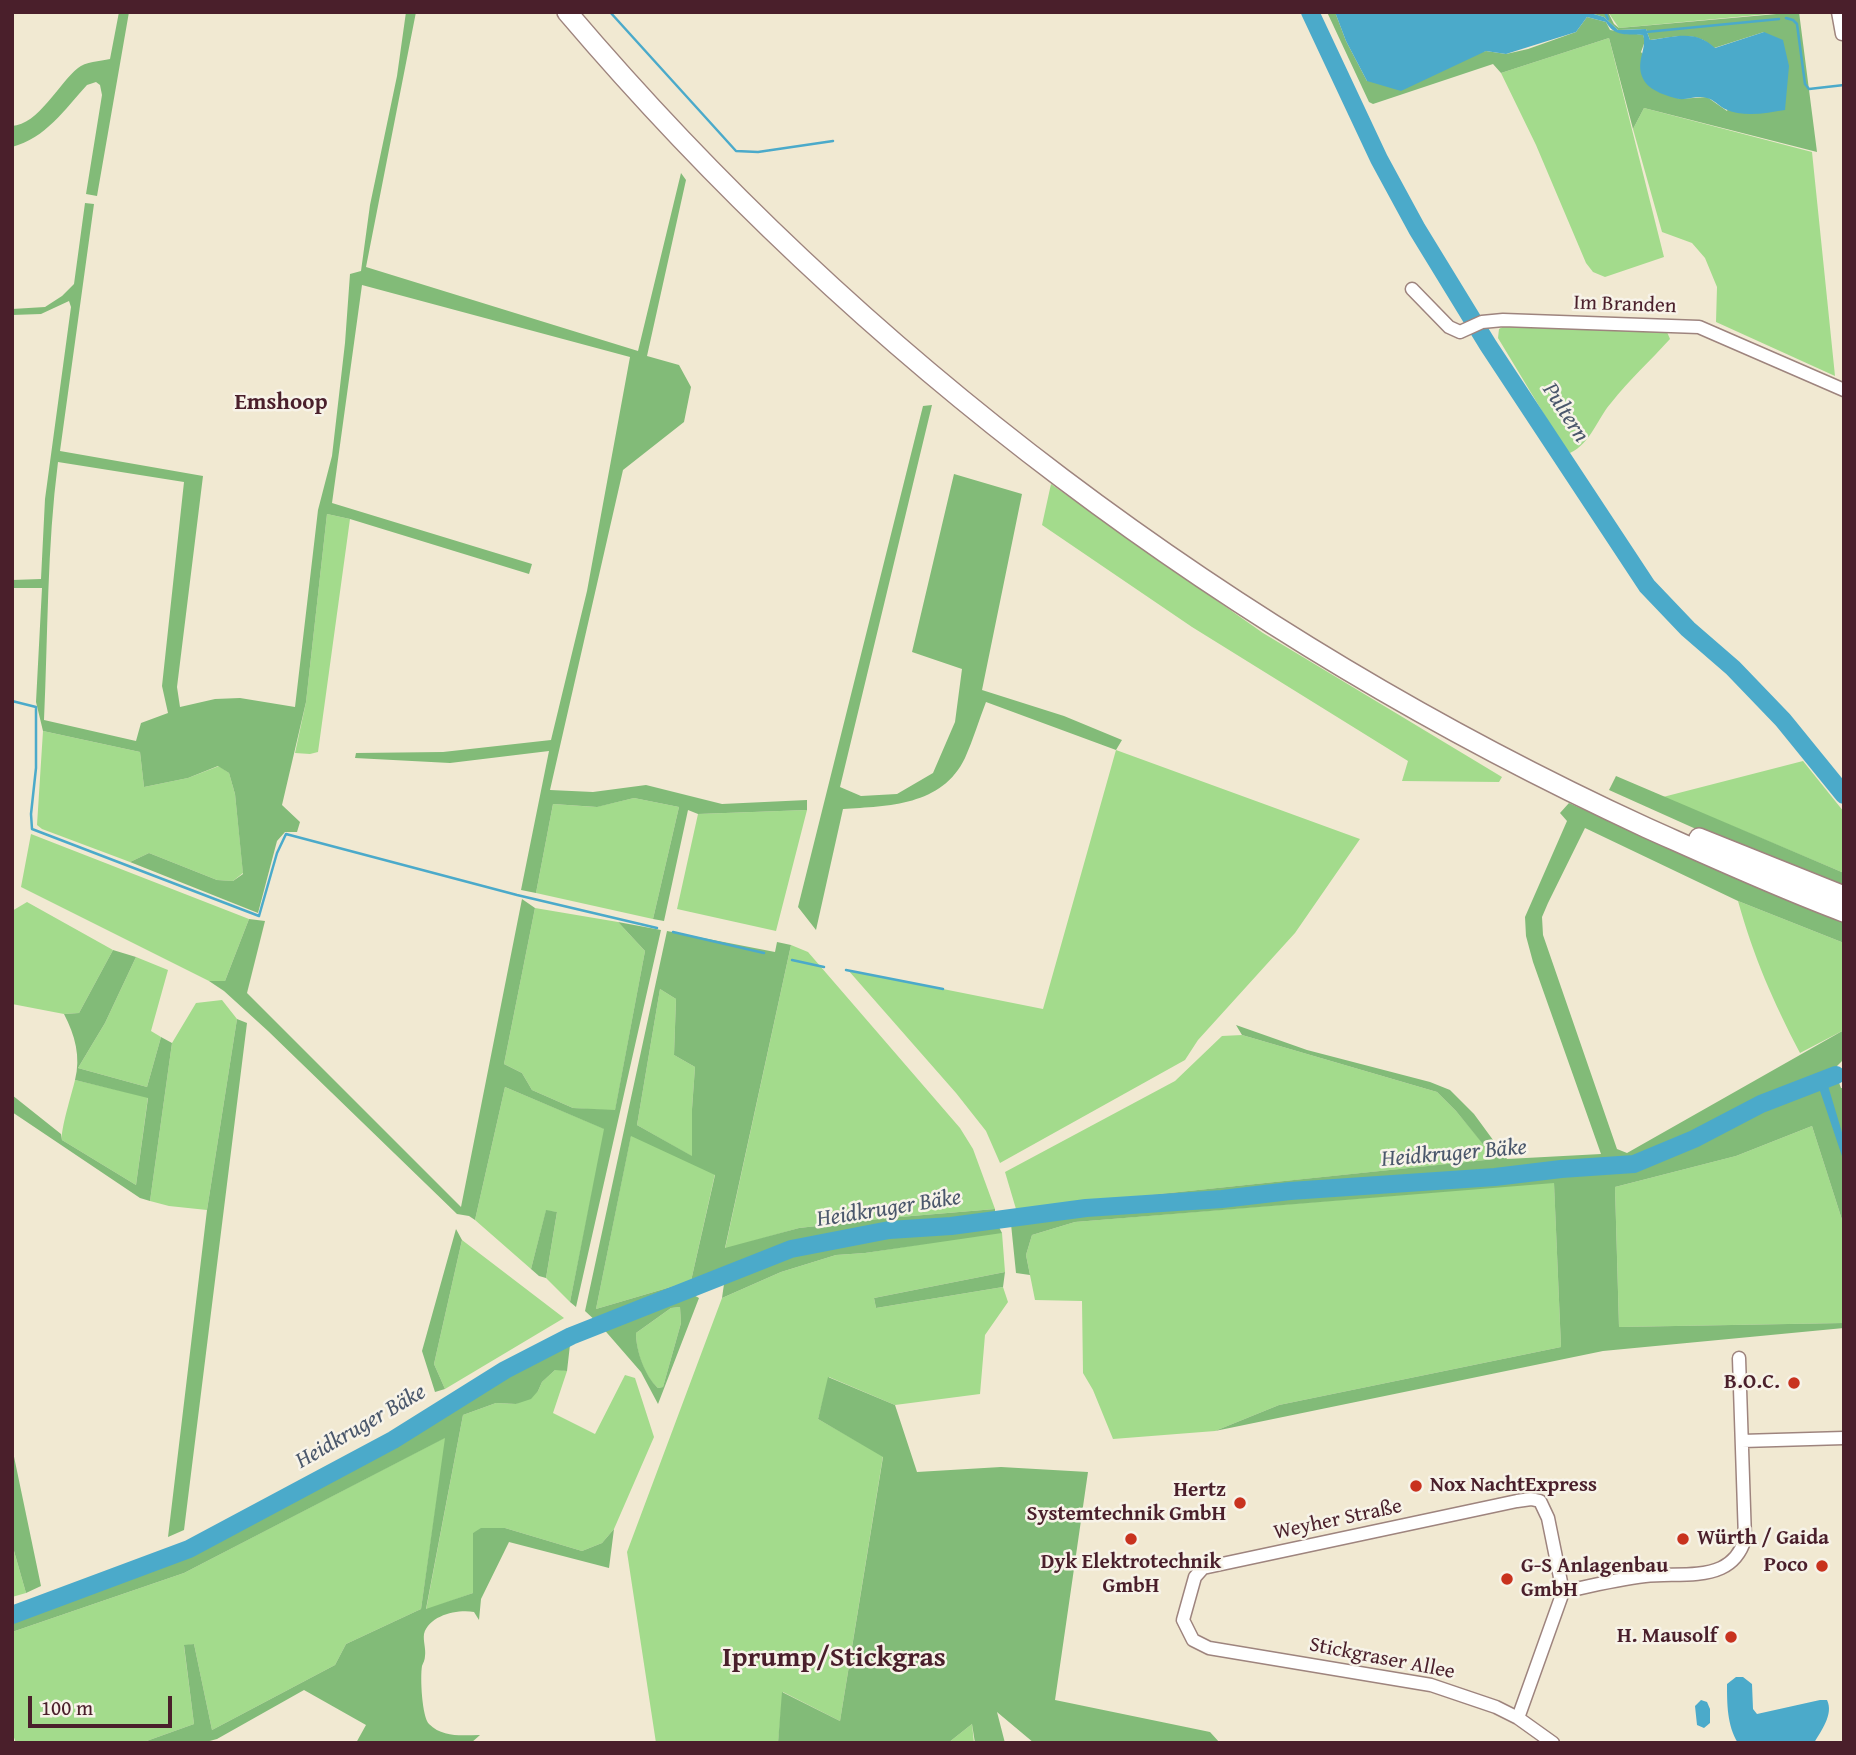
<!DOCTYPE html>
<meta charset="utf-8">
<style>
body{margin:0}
#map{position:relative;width:1856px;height:1755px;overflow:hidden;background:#f1e9d2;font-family:"Gentium Book Plus",serif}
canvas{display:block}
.frame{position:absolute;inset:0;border:14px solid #4a1f2b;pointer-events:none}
.scale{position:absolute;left:28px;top:1696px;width:144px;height:32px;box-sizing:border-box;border:4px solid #4a1f2b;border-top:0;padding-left:9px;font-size:21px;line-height:24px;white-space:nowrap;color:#4a1f2b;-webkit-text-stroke:5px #f7f3e8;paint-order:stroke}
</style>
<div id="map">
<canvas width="1856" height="1755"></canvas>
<div class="frame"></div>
<div class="scale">100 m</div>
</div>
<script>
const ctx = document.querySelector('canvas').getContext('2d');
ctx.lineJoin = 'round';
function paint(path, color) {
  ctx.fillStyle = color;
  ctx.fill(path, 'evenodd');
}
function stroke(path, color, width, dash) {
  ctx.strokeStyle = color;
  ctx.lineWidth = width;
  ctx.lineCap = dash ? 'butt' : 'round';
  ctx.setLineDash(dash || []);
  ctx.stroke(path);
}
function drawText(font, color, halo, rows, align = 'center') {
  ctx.font = font + ' "Gentium Book Plus",serif';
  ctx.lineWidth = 5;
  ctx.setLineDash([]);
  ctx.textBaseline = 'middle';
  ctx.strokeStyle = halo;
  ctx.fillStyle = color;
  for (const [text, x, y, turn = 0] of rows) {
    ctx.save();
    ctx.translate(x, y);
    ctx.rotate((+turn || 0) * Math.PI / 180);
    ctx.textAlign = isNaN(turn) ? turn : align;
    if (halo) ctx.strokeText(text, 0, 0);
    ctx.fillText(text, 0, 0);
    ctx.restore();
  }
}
paint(new Path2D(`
 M1608,12H1790L1619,28Z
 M1609,38L1664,257L1605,277L1593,272L1586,263L1536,145L1501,73Z
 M1644,108L1812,152L1835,376L1716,322L1717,287L1705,258L1692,243L1662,232L1633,129Z
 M1506,325L1667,332L1670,339C1651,360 1629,380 1611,403C1597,419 1591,443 1570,453L1562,444L1498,338L1499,329Z
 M1051,484L1263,633L1502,777L1499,782L1402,781L1408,761L1192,627L1042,525Z
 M327,514L350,519L318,752L310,754L295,753L306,702Z
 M43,731L140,752L144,787L188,778L219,766L229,773L235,794L243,873L233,881L217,880L149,853L130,862L42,829L37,825Z
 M1116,750L1360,839L1295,933L1198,1040L1185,1060L1000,1163L986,1131L956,1093L848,970L1043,1009Z
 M1803,761L1844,812V873L1663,797Z
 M634,798L679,807L653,919L536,893L553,804L596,807Z
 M807,810L776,931L677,909L698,814Z
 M31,834L249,919L225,981H209L21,887Z
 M1738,901L1844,943V1030L1800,1053C1773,1001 1754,958 1738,901Z
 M27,902L113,950L79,1013L64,1014L12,1004V911Z
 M535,908L618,922L645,951L615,1111L573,1108L532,1090L522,1073L504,1064Z
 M791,945L808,952L960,1128L973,1149L995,1209L888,1218L799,1228L725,1249Z
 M136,957L168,970L151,1031L161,1037L147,1087L78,1068L105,1023Z
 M660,989L676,999L674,1055L695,1067L692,1109L693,1157L637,1125Z
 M222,1000L237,1019L207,1210L169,1206L150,1201L172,1043L196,1003Z
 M1242,1035L1437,1092L1456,1111L1496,1159L1016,1209L1005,1172L1175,1081L1222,1036Z
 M75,1080L148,1097L136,1185L62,1140C60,1131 72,1093 75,1080Z
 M505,1087L605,1129L570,1302L546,1278L557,1212L546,1211L531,1269L475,1220Z
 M1812,1126L1844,1226V1323L1619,1327L1615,1187L1736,1156Z
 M631,1135L715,1174L691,1281L596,1309Z
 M1554,1182L1561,1347L1279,1405L1215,1431L1113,1439L1093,1390L1083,1373L1082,1301L1035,1300L1026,1255L1032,1235L1075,1222Z
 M992,1233H1002L1005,1272L874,1298L876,1308L1003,1287L1008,1302L985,1335L980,1394L895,1405L829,1377L818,1419L883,1456L840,1721L783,1692L778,1743H656L627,1552L722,1298L781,1272L836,1255L865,1253Z
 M462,1240L564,1318L445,1389L434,1364Z
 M680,1307L681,1323L663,1387L658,1388C644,1376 636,1351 636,1333L671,1308Z
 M556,1369L567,1371L553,1413L595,1434L625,1375L635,1378L654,1437L614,1529L602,1543L582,1551L505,1528L473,1533V1593L426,1610L463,1415L496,1403L516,1404L538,1391L542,1382Z
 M446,1437L421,1609L346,1644L335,1665L212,1730L194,1644L184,1646L194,1724L141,1743H16L12,1732V1632L184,1573Z
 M12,1544L26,1593L12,1597Z
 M972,1724L974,1743H948Z`), '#a3db8c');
paint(new Path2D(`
 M119,12H129L97,196L86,194L102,95L100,85L96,82L87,85C64,110 46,138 12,147V126C38,125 59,83 78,68C85,62 100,61 110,59Z
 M406,12H416L366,267L638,351L681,173L686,180L647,356L679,365L691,387L684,422L623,470L550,790L593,792L646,785L722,804L807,800V810L698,814L688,810L664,921L653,919L679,807L634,798L597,807L553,804L536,893L521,890L549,751L450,763L355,758L356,753L443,752L551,740L587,591L630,357L362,285L332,503L532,564L529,574L350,519L327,514L306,702L282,805L300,822L297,832H285L277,841L258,913L130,862L149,853L217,880L233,881L243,874L235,794L229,773L218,766L188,778L144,787L140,752L43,731L36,702L42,588H12V580L41,579L45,499L71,307L69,301L41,314L12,315V309L45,307L62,296L74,284L85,203L94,204L60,451L203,476L177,687L180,707L215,699L240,698L295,707L318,510L332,456L345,343L350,274L361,271L370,205L397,76ZM58,462L184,482L162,686L168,713L141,723L136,741L44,720C48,634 47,547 58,462Z
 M1327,12H1335L1346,41L1367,81L1486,51L1506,54L1528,49L1576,32L1587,17L1606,22L1610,30L1643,35L1645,41L1641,52L1679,99L1707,97L1727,111L1764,32L1714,48C1696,30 1674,37 1650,40L1646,29L1618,30L1604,17L1587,12H1608L1614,24L1619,28L1799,12L1817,152L1644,108L1633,129L1609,38L1501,73L1493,64L1373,104L1369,102Z
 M932,405L840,787L861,796L897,794L933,773L955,722L962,669L912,652L954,474L1022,494L982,690L1064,716L1122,740L1116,750L986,702C979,720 973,740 965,758C942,806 888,806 843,809L816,930L798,907L923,406Z
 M1616,776L1844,873V890L1716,838L1609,790Z
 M1569,803L1669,847L1844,920V943L1738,901L1585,828L1548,903L1542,917L1543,935L1617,1149L1627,1153L1844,1030V1059L1834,1069L1841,1088H1844V1226L1812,1126L1736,1156L1615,1187L1619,1327L1844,1323V1328L1603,1351L1215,1431L1279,1405L1561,1347L1554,1183L1075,1222L1032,1235L1026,1255L1030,1275L1016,1273L1011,1224L1085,1210L1221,1201L1305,1191L1616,1167V1163L1496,1175L1126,1202L1015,1216L1016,1209L1495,1159L1456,1111L1437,1092L1242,1035L1236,1025L1307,1050L1430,1082L1450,1090L1474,1114L1507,1159L1601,1154L1533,962L1526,936L1525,917L1567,821L1560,813Z
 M522,899L535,908L504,1064L522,1073L532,1090L573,1108L615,1110L645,951L618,922L661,930L576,1307L570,1302L604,1129L505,1087L475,1220L469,1216L457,1214L268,1031L224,991L209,981H225L249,919L265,921L247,993L461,1207Z
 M667,931L775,952L777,942L791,945L725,1248L799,1228L888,1218L995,1209V1218L886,1229L794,1247L598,1323L585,1311ZM660,989L676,999L674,1055L695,1067L692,1109V1156L637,1125ZM631,1136L715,1175L691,1281L596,1309Z
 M113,950L136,957L105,1023L78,1068L147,1087L161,1037L172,1043L150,1201L140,1198L12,1112V1095L61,1134L62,1140L136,1185L148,1098L75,1080C81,1057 75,1035 64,1014L79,1013Z
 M237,1019L247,1023L184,1530L168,1537L207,1210Z
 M546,1210L557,1212L546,1278L539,1276L531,1269Z
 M997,1223L1002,1233L865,1253L836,1255L781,1272L722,1298L725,1277L791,1251L889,1232Z
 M456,1229L462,1240L434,1364L445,1389L435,1392L422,1351Z
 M1005,1272L1003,1287L876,1308L874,1298Z
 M688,1292L699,1298L658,1404L641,1372L601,1326ZM680,1307L681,1323L663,1387L658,1388C645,1376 636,1351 636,1333L671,1308Z
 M571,1336L567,1371L555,1370L542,1382L538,1391L531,1399L516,1404L496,1403L463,1415L426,1609L473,1593V1533L481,1528H505L582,1551L602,1543L614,1529L609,1568L509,1542L481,1599L479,1620L474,1612C458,1609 429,1615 424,1634C423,1641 426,1649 425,1656C425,1660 423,1663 422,1666C420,1677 422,1717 429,1724C443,1738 462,1735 480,1735L471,1743H356L366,1725L304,1690L217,1739L202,1743H141L194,1724L184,1645L194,1644L212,1730L335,1665L346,1644L421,1609L445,1438L184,1573L12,1632V1616L190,1550L395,1441L507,1371Z
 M828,1377L895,1405L917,1472L1001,1467L1088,1472L1055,1700L1210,1732L1220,1743H1034L997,1712L1005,1743H975L972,1724L948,1743H778L782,1692L840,1721L883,1457L818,1419Z
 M12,1447L41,1586L26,1593L12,1544Z`), '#82bb78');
paint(new Path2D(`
 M1335,12H1587L1604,17L1618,30L1646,29L1650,40C1675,37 1695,29 1715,48L1764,32L1783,40L1789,66L1785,110C1766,113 1744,118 1725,109C1719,106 1713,99 1707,98C1698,95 1688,100 1679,99C1669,97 1651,91 1645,82C1633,63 1648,50 1643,35C1628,34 1614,37 1606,22L1587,17L1576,32L1506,54L1486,51L1401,91L1367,81L1346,41Z
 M1826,1079L1844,1139V1162L1817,1082Z
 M1736,1677H1743L1752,1684L1753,1709L1757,1714L1820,1700H1827C1834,1714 1821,1731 1814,1743H1738C1727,1726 1727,1703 1727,1684Z
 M1701,1700L1707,1702L1710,1709V1723L1704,1728L1697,1725L1695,1706Z`), '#4baaca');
stroke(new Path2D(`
 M610,12L736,151L758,152L833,141
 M1605,12L1608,19
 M1786,18L1793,20L1797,24L1805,84L1809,89L1844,85
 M1646,32L1779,19
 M12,701L36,707V768L31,814L32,829L259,916L277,853L286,834L517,895L657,928
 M673,932L764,953
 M792,960L824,967
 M846,970L943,989`), '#4baaca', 2.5);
stroke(new Path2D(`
 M1310,12L1379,159L1417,229L1488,345L1647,586L1688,629L1733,668L1783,720L1844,795
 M12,1615L189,1549L393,1440L505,1370L571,1336L791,1249L889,1230L951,1226L1086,1208L1222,1199L1290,1191L1495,1177L1561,1169L1634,1164L1694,1139L1761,1104L1836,1075`), '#4baaca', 18);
const minor = new Path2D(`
 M1838,12L1842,34H1844
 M1412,289L1449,327L1460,332L1482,322L1503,320L1699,327L1844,390
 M1742,1441L1844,1438
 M1563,1592C1590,1586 1618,1579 1645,1576C1669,1573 1699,1578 1721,1568C1734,1562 1741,1552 1745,1539L1739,1358
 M1518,1718L1563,1592L1548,1518L1540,1501L1531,1499L1517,1501L1203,1568L1195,1577L1183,1620L1193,1640L1209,1648L1431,1685L1496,1707L1518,1718L1553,1743`);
const trunk = new Path2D(`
 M567,12C862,359 1233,637 1647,828C1712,857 1777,887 1844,912
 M1699,838L1844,896`);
stroke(minor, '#9e847e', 15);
stroke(trunk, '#9e847e', 22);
stroke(minor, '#fff', 12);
stroke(trunk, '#fff', 19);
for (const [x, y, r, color] of [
 [1794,1383,7,"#c8321e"],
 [1416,1486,7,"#c8321e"],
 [1240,1503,7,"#c8321e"],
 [1131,1539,7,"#c8321e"],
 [1683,1539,7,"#c8321e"],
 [1822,1566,7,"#c8321e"],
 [1507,1579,7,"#c8321e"],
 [1731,1637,7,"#c8321e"]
]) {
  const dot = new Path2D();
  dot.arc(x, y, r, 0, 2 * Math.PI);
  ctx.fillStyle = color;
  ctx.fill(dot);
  stroke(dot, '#f7f3e8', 2.5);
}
drawText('21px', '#4a1f2b', '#f7f3e8', [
 ["Im Branden",1625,305,2],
 ["Weyher Straße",1338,1520,-12],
 ["Stickgraser Allee",1382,1659,11]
]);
drawText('bold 21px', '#4a1f2b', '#f7f3e8', [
 ["B.O.C.",1780,1383],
 ["Nox NachtExpress",1430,1486,"left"],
 ["Hertz",1226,1491],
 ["Systemtechnik GmbH",1226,1515],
 ["Würth / Gaida",1697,1539,"left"],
 ["Dyk Elektrotechnik",1131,1563,"center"],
 ["GmbH",1131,1587,"center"],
 ["Poco",1808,1566],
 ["G-S Anlagenbau",1521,1567,"left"],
 ["GmbH",1521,1591,"left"],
 ["H. Mausolf",1717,1637]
], 'right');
drawText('bold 23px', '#4a1f2b', '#f7f3e8', [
 ["Emshoop",281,403]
]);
drawText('italic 23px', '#4a576b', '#f7f3e8', [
 ["Pultern",1565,413,57],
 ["Heidkruger Bäke",1454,1154,-5],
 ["Heidkruger Bäke",889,1209,-9],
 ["Heidkruger Bäke",361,1427,-30]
]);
drawText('bold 28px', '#4a1f2b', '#f7f3e8', [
 ["Iprump/Stickgras",834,1659]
]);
</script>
